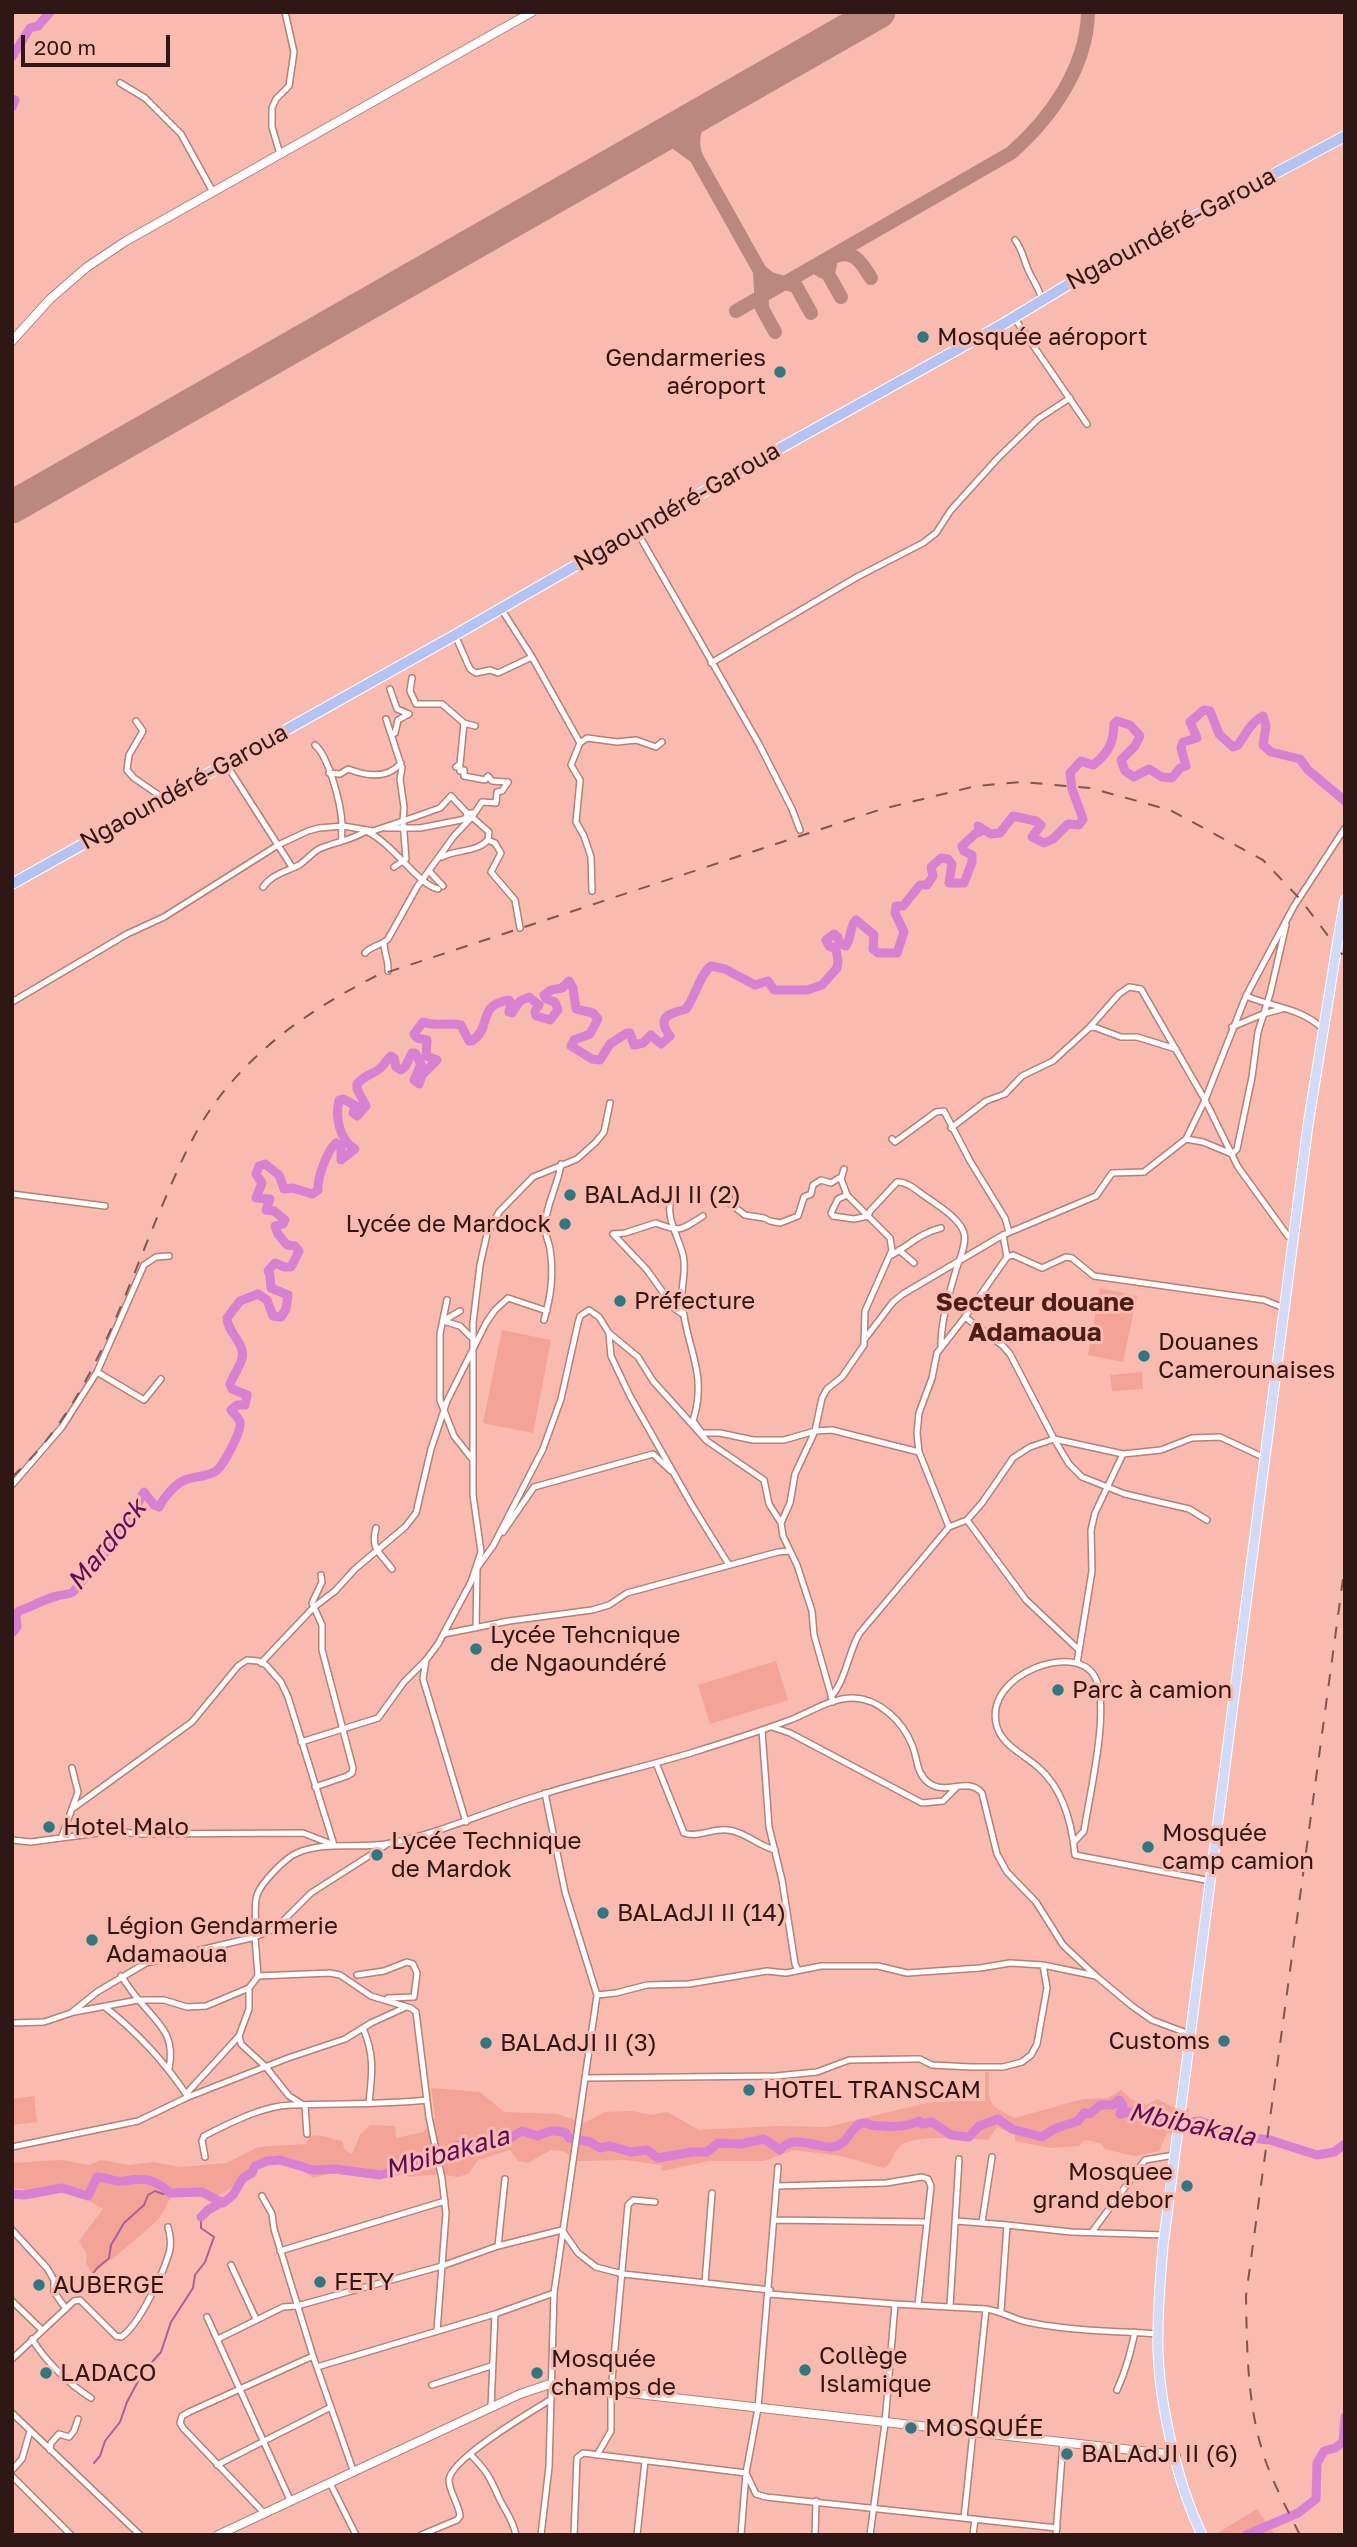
<!DOCTYPE html>
<meta charset="utf-8">
<style>
body{margin:0}
#map{position:relative;width:1357px;height:2547px;overflow:hidden;background:#f9bab0;font-family:"Golos Text",sans-serif}
canvas{display:block}
.frame{position:absolute;inset:0;border:14px solid #2e1714;pointer-events:none}
.scale{position:absolute;left:21px;top:35px;width:149px;height:32px;box-sizing:border-box;border:4px solid #2e1714;border-top:0;padding-left:9px;font-size:21px;line-height:24px;white-space:nowrap;color:#2e1714;-webkit-text-stroke:5px #f9bab0;paint-order:stroke}
</style>
<div id="map">
<canvas width="1357" height="2547"></canvas>
<div class="frame"></div>
<div class="scale">200 m</div>
</div>
<script>
const ctx = document.querySelector('canvas').getContext('2d');
ctx.lineJoin = 'round';
function paint(path, color) {
  ctx.fillStyle = color;
  ctx.fill(path, 'evenodd');
}
function stroke(path, color, width, dash) {
  ctx.strokeStyle = color;
  ctx.lineWidth = width;
  ctx.lineCap = dash ? 'butt' : 'round';
  ctx.setLineDash(dash || []);
  ctx.stroke(path);
}
function drawText(font, color, halo, rows, align = 'center') {
  ctx.font = font + ' "Golos Text",sans-serif';
  ctx.lineWidth = 6;
  ctx.setLineDash([]);
  ctx.textBaseline = 'middle';
  ctx.strokeStyle = halo;
  ctx.fillStyle = color;
  for (const [text, x, y, turn = 0] of rows) {
    ctx.save();
    ctx.translate(x, y);
    ctx.rotate((+turn || 0) * Math.PI / 180);
    ctx.textAlign = isNaN(turn) ? turn : align;
    if (halo) ctx.strokeText(text, 0, 0);
    ctx.fillText(text, 0, 0);
    ctx.restore();
  }
}
paint(new Path2D(`
 M1100,1288L1137,1296L1123,1362L1088,1355Z
 M502,1330L551,1340L533,1433L483,1423Z
 M1142,1372L1143,1389L1112,1391L1110,1375Z
 M776,1661L788,1700L710,1724L698,1685Z
 M985,2072H989C989,2103 985,2104 1015,2118L1083,2099L1108,2098L1121,2090L1132,2100L1147,2105L1157,2099L1175,2108L1189,2109L1185,2131L1167,2133L1159,2151L1134,2156L1105,2149L1101,2143L1084,2140L1079,2146L1052,2148L1015,2141V2135L997,2127L988,2140C969,2139 914,2134 900,2146C892,2153 893,2163 884,2168L841,2156L794,2150L764,2161H709L662,2171L661,2165L625,2160L578,2161L563,2151L551,2150L528,2163L518,2161L510,2150L478,2160L469,2173L458,2177L439,2174L410,2177L396,2171L380,2178L336,2172L313,2178L297,2166L272,2157L224,2193L208,2198L191,2193L170,2198C167,2204 164,2211 160,2217C155,2224 99,2271 92,2274L86,2263L87,2255L79,2241L103,2209L63,2185L49,2193L12,2188V2163L61,2160L89,2165L101,2160L129,2165L153,2162L180,2167L227,2163L258,2147L306,2144L310,2136C322,2134 330,2139 342,2141L345,2150L352,2154L360,2135L370,2125L395,2126L396,2138L423,2132L435,2118L431,2088L480,2092L504,2112L557,2114L584,2123L605,2112L632,2111L651,2115L667,2112L699,2130L777,2126L827,2127L931,2102L985,2101Z
 M34,2096L37,2122L12,2125V2099Z
 M1257,2509L1274,2534L1252,2532L1249,2535H1214Z`), '#f4a397');
stroke(new Path2D(`
 M80,2293L97,2268L109,2258L111,2245L124,2223L144,2205L148,2195L155,2191L163,2194L169,2192
 M94,2463L100,2456L105,2441L120,2422L127,2402L143,2372L161,2352L171,2322L193,2288L195,2275L205,2262L214,2237L201,2228V2217`), '#a5619a', 2);
stroke(new Path2D(`
 M12,57L30,28L38,26L50,12
 M12,99L15,100L12,107
 M12,1633L17,1627L16,1615L19,1611C31,1607 44,1599 57,1596C64,1594 68,1595 73,1592L122,1532L144,1492L154,1505L159,1507C164,1497 175,1484 185,1480C195,1476 207,1477 216,1471C223,1466 242,1431 240,1422C239,1418 233,1413 231,1410L237,1405H245L247,1395L232,1389L230,1384C233,1376 240,1367 242,1358C246,1344 227,1332 227,1318L240,1301L258,1294L267,1300L273,1316L281,1317L286,1309L288,1295L271,1288L270,1275L268,1271L275,1263L285,1267H291L299,1251L295,1246L287,1245L278,1234L275,1226L283,1224L285,1220L274,1211L266,1210L270,1199L256,1198L262,1183L256,1174L259,1166L265,1164L279,1175L284,1189L293,1188L312,1194L318,1190C317,1178 327,1151 336,1143L341,1147V1160L355,1149C339,1140 335,1116 339,1100L343,1099L356,1106L353,1113L357,1116L366,1106L357,1089V1084C364,1076 370,1075 378,1070C383,1067 386,1060 391,1056L394,1058L396,1067L401,1070L405,1067L412,1053H415L421,1064L414,1080L419,1084L422,1075L437,1060L426,1056L427,1040L417,1038L414,1034L423,1022C436,1027 447,1022 461,1025L469,1041H472C493,1027 476,1005 509,1000L511,1003L509,1012L512,1013L520,1001L529,997L539,1005L535,1011L536,1016L550,1020L558,1010L555,1002L546,999L544,995L551,990L562,988L569,981L573,988L576,1009L593,1013L598,1019L590,1034L574,1040L571,1046L592,1059L600,1060L610,1044L627,1033H630L634,1045L643,1043L651,1035L661,1044L670,1036C656,1017 668,1014 686,1009C695,997 700,974 711,966L725,969L755,985L768,981L774,990H807L822,985L837,968L838,961L836,949L829,946L826,940L834,934L838,937L839,943L846,946C852,937 849,927 856,920L874,935L873,949L878,953H897L904,932L895,913L896,906H903L920,885H927L933,876L931,867L941,858L948,859L952,864L949,883H964L972,862V855L964,851L962,846L976,833L980,832L978,826L991,834L1000,833L1013,816L1036,821L1041,825L1032,837L1044,843L1053,839L1068,824L1079,825L1083,819L1072,789L1070,773L1081,761L1093,765C1108,754 1114,742 1114,724L1117,721L1130,725L1140,736L1135,746L1121,760L1125,771L1134,777L1149,769L1162,777L1172,778L1180,768L1186,766L1181,748L1183,742L1197,738L1190,722L1204,710L1210,711L1219,734L1233,747L1238,745C1245,735 1252,721 1263,716L1266,726L1263,745L1271,752L1300,759L1308,770L1345,801
 M12,2194L24,2195L62,2188L88,2196L97,2177C106,2177 116,2183 125,2181C144,2177 155,2179 170,2193L202,2192L223,2203L233,2195L243,2178L252,2173L255,2166L267,2161L280,2160L313,2170L335,2169L380,2175L442,2159L454,2146L483,2140L492,2143L512,2137L522,2131L538,2136C548,2131 554,2129 566,2133L569,2138L590,2142L600,2148L610,2146L631,2152L647,2150L658,2158L692,2152H707L718,2143L741,2144L764,2139L780,2150C792,2134 815,2147 831,2147C850,2146 850,2123 865,2123C867,2123 869,2124 870,2125C887,2127 904,2128 919,2121L922,2124L932,2122L951,2135L969,2137L979,2126L998,2119L1012,2129L1042,2137L1054,2129L1078,2121L1084,2113L1090,2114L1100,2105H1113L1119,2100L1123,2105L1120,2114L1130,2112L1151,2114L1153,2115L1152,2120L1159,2117L1175,2123L1200,2121L1250,2138L1270,2140L1317,2155L1334,2152L1345,2144
 M201,2217L208,2210L220,2203
 M1246,2535L1298,2513L1316,2499L1317,2463L1324,2451L1335,2448L1343,2442L1345,2417`), '#d881d3', 9);
stroke(new Path2D(`
 M647,145L660,140L674,141L696,157L760,271L762,308L775,332
 M696,157C689,137 695,123 710,109
 M820,270L828,274L841,297
 M760,271L770,279L796,286L811,313
 M828,274L831,258C852,247 861,261 871,278
 M736,311L1011,153C1051,118 1087,67 1088,12`), '#bb8880', 14);
stroke(new Path2D(`
 M12,507L879,12`), '#bb8880', 33);
const street = new Path2D(`
 M120,83L145,98L181,134L213,192
 M280,154L272,127V108L276,99L289,86L294,52L285,12
 M1015,240C1022,249 1023,257 1027,267C1031,278 1039,287 1042,300
 M1013,316L1087,424
 M636,530L759,744L792,809L800,830
 M500,607L532,657L580,743L587,738L617,742L636,740L656,747L662,742
 M455,635L470,669L476,673L490,670L498,673L532,657
 M711,663L857,577L923,543L936,533L951,510L998,458L1038,419L1070,398
 M412,678L410,691L416,704H442L464,723L460,764L456,767H460V771L464,770V776L485,780L488,776L492,781L506,782
 M386,719L391,734
 M136,721L143,731L129,755L127,770L134,778L163,798
 M464,723L475,726
 M580,743L571,765L580,780L576,822L584,836L591,857L592,891
 M315,745C329,757 341,804 342,824C342,830 341,835 342,841
 M226,764L292,867
 M329,773L340,774L348,769C366,776 387,780 401,763
 M386,828H420L461,820L466,818L467,813
 M488,840L495,843L501,853L491,872L515,900L520,928
 M442,857C456,849 476,853 488,840L489,832L472,817
 M394,867L406,859L403,821L440,808L451,796L467,813H473
 M430,872L443,886
 M263,887C272,874 286,872 299,865C307,860 312,852 321,848C338,841 350,841 366,831C393,843 418,885 438,889
 M384,943C384,953 389,961 388,971
 M365,953C372,945 381,946 388,939L417,887L454,836L472,817L482,802L496,803L497,792L502,791L508,782
 M1246,996C1272,1007 1301,1008 1322,1028
 M12,1002L127,934L164,917L278,845L308,831L319,828L343,826L373,831L403,821L404,807L400,779L402,768L391,734L395,733L398,720L409,714L397,709L390,689
 M1232,1027L1263,1014L1282,1009
 M1089,1028L1094,1027L1121,1037H1137L1176,1049
 M951,1128L986,1101L1005,1094L1022,1076L1053,1061L1089,1028L1119,994L1129,987L1141,989L1205,1100L1238,1167L1288,1236
 M892,1139L895,1142L936,1112L944,1111L970,1161L1005,1218L1009,1232
 M1186,1139L1203,1142L1232,1154L1237,1149L1252,1077L1258,1032L1270,994L1286,925
 M673,1193C663,1216 678,1234 683,1255C687,1269 681,1285 682,1299C684,1345 709,1371 693,1421L702,1433H720L753,1440H784L815,1431L832,1430L919,1452
 M12,1194L105,1206
 M847,1195L838,1199L831,1213L833,1216L854,1219L868,1216L870,1211L897,1182C908,1181 919,1193 929,1199C940,1207 960,1219 964,1233C967,1244 959,1260 956,1270C949,1294 941,1321 941,1345
 M729,1197L728,1202L745,1215L764,1218L770,1221L780,1223L798,1216L804,1197L811,1194L813,1185L821,1180L831,1183L839,1178L841,1179
 M613,1234L647,1270L675,1309L684,1315
 M613,1234L625,1233L656,1223C681,1233 681,1230 703,1216
 M1003,1235L1007,1257
 M899,1250L914,1263
 M890,1256C910,1245 920,1233 941,1228
 M447,1300L440,1334V1400L454,1436L473,1460
 M460,1311L443,1321L460,1326L473,1339
 M965,1317L1003,1346L1010,1354L1054,1439L1069,1464L1082,1477L1125,1494L1189,1509L1207,1520
 M544,1320C551,1296 554,1275 550,1249C549,1242 545,1235 545,1228C545,1206 558,1186 561,1164
 M609,1334L611,1356L630,1396L693,1507L729,1565
 M864,1340L893,1302L903,1294L1003,1235L1096,1196L1112,1173L1144,1172L1186,1139L1205,1100L1246,996L1294,906L1345,828
 M97,1372L144,1400L161,1379
 M12,1485L62,1427L97,1372L144,1265L156,1257L169,1256
 M967,1520L1026,1600L1079,1650
 M949,1527L919,1452L917,1433L919,1413L932,1378L937,1353L965,1317L1007,1257L1013,1255L1042,1268L1066,1257L1072,1258L1094,1276L1264,1300L1284,1308
 M376,1528C370,1550 381,1553 392,1569
 M503,1532L534,1487L653,1454L671,1471
 M476,1628L477,1568L493,1546L543,1449L561,1399L578,1323L580,1316L589,1310L599,1317L609,1333L638,1357L653,1381L707,1441L764,1480L769,1504L781,1523
 M444,1634L509,1621L592,1610L609,1605L627,1593L778,1552L790,1551
 M426,1660L423,1679L466,1822
 M261,1663L314,1607L335,1591L355,1569L405,1527L416,1513L431,1449L447,1401L486,1323L495,1310L508,1298L547,1311
 M1077,1663L1092,1571L1091,1530L1095,1513L1123,1454
 M831,1697C846,1679 848,1654 859,1634L949,1527L967,1520L982,1503L1013,1458L1030,1447L1054,1439L1123,1454L1161,1450L1192,1438L1220,1437L1265,1458
 M833,1702L814,1635L812,1611L797,1565L783,1536L781,1523L790,1503L795,1474L815,1431L822,1398L827,1389L842,1377L864,1345L865,1311L892,1250L890,1238L847,1195L841,1179L844,1169
 M772,1727L790,1733L922,1803L943,1801L956,1788
 M762,1730L769,1827L782,1880L795,1964L798,1970
 M301,1742L378,1718L404,1682L426,1660L438,1644L471,1582L481,1552L473,1495V1323L480,1265L487,1234L499,1212L533,1177L577,1159L596,1142L604,1132L610,1103
 M656,1763L684,1833C698,1838 713,1828 728,1830C746,1832 758,1846 775,1850
 M315,1787L347,1776L352,1773L353,1768L322,1650V1625L312,1603L322,1582L321,1575
 M72,1809L192,1722L238,1666L247,1660L258,1661L266,1665L281,1682L288,1697L334,1845
 M62,1836L78,1792L72,1768
 M12,1840L31,1842L113,1831L139,1834L303,1833L334,1845
 M1074,1842L1084,1831C1089,1797 1111,1706 1095,1677C1076,1641 986,1674 996,1723C1000,1745 1024,1754 1039,1768C1063,1789 1072,1824 1075,1855L1211,1881
 M357,1975L384,1971L407,1962L413,1964L417,1973L414,1997L388,1998
 M121,1976C127,1984 132,1992 138,1999C158,2024 176,2033 169,2069
 M258,1976L330,1973L340,1975L371,1996L411,2008L416,2012L429,2117L442,2179L446,2213L437,2331
 M597,1995L616,1993L647,1985L689,1984L767,1971L786,1973L821,1966H878L907,1973L980,1968L1010,1963L1043,1965L1096,1976
 M105,2007C138,2033 165,2062 188,2097
 M74,2012L138,2000H164L187,2007L206,2006L249,1988
 M12,2023L44,2022L71,2013L97,1992L146,1963L255,1937C257,1923 253,1908 257,1895C261,1883 285,1858 297,1853C327,1840 360,1850 391,1843C445,1832 494,1808 547,1793C595,1778 645,1767 694,1752C726,1742 758,1732 790,1720C809,1713 832,1697 854,1698C880,1699 903,1722 912,1745C918,1759 916,1774 929,1783C946,1796 968,1776 982,1793L997,1854L1007,1872L1036,1902L1063,1945L1096,1976L1132,2006L1152,2020L1192,2035
 M363,2028C375,2056 372,2074 369,2103
 M585,2078L776,2076L817,2072L849,2060L914,2059H920L932,2065L971,2067H1003L1022,2062L1031,2055L1037,2044L1047,1988L1043,1965
 M186,2094L239,2036
 M307,2134L305,2106L289,2096L266,2067L241,2044L239,2036L249,2009V1988L258,1976L255,1937L276,1928L311,1893L386,1845
 M12,2147L138,2121L188,2097L288,2058L345,2039L371,2023L406,2007
 M205,2157L202,2141L204,2136C230,2123 262,2106 291,2105C336,2103 382,2105 427,2100
 M777,2186L886,2183L922,2177L928,2179L931,2186L918,2305
 M262,2196L272,2214L274,2229L313,2356L354,2473
 M775,2220L926,2222
 M956,2221L1007,2225L1001,2311
 M982,2222L992,2157
 M1007,2225L1071,2232L1164,2235
 M12,2230L47,2268L54,2280V2292L66,2309
 M1092,2232L1145,2160L1174,2155
 M498,2246L505,2179
 M280,2251L445,2201
 M231,2265L256,2319
 M705,2283L712,2193
 M769,2294L895,2304L885,2423L870,2535
 M12,2301L42,2330
 M895,2304L986,2309
 M950,2306L959,2159
 M207,2317L291,2502
 M32,2339C46,2362 69,2384 91,2398
 M218,2339L283,2307L297,2306L442,2266L498,2246L562,2230L578,2253L596,2267L623,2274L770,2290
 M12,2359L74,2301L80,2300L116,2336L121,2337C139,2326 165,2270 170,2249C171,2242 170,2234 168,2227
 M317,2367L495,2314L554,2293
 M432,2385L491,2366
 M1117,2390C1126,2370 1130,2354 1135,2332
 M491,2408L495,2314
 M12,2413L140,2535
 M50,2450L51,2443L59,2434L69,2437L74,2431L78,2419
 M470,2454C488,2472 490,2478 500,2500C507,2514 512,2518 516,2535
 M597,2455L611,2431V2391L628,2205L633,2200L655,2202
 M217,2465L331,2407
 M12,2470L22,2459L30,2431
 M12,2476L71,2535
 M330,2483L356,2535
 M264,2513L183,2428L180,2423L182,2416L189,2412L313,2356
 M964,2518L986,2309C1001,2311 1013,2319 1027,2322C1070,2331 1114,2331 1157,2334
 M421,2535L457,2520L460,2516C459,2504 449,2492 449,2480C450,2459 531,2412 550,2400
 M541,2535L549,2467L554,2293L597,1995L565,1892L545,1793
 M574,2535L577,2458L583,2453L746,2473L756,2494L766,2497L1057,2528
 M637,2535L645,2461
 M741,2535L746,2473L758,2408L778,2167
 M815,2535L816,2501
 M973,2535L975,2519
 M1056,2535L1063,2443`);
const secondary = new Path2D(`
 M12,341L50,299L87,267L126,241L532,12
 M218,2535L520,2394L550,2384L1176,2455`);
const primary = new Path2D(`
 M1338,939L1345,900
 M1202,2535C1176,2481 1156,2392 1158,2332C1158,2303 1161,2274 1163,2246L1308,1125L1336,952`);
const highway = new Path2D(`
 M12,884L455,635L759,460L1003,324L1074,281L1345,136`);
stroke(street, '#b97e75', 8);
stroke(secondary, '#b97e75', 10);
stroke(primary, '#fff', 11);
stroke(highway, '#fff', 12);
stroke(street, '#fff', 5);
stroke(secondary, '#fff', 8);
stroke(primary, '#d1dbf8', 9);
stroke(highway, '#b2c3f4', 10);
stroke(new Path2D(`
 M12,1477C90,1407 122,1299 162,1206C177,1171 191,1137 212,1107C255,1047 311,1009 376,976L882,809L976,786L1021,782L1090,788L1170,810L1263,860L1300,899L1345,958
 M1300,2535C1288,2511 1275,2487 1266,2462C1247,2409 1247,2351 1246,2296L1345,1564`), '#7d5751', 2, [12, 12]);
const primaryBridge = new Path2D(`
 M1336,952L1338,939`);
stroke(primaryBridge, '#fff', 11, []);
stroke(primaryBridge, '#d1dbf8', 9);
for (const [x, y, r, color] of [
 [923,337,7,"#307782"],
 [780,372,7,"#307782"],
 [570,1195,7,"#307782"],
 [565,1224,7,"#307782"],
 [620,1301,7,"#307782"],
 [1144,1356,7,"#307782"],
 [476,1649,7,"#307782"],
 [1058,1690,7,"#307782"],
 [49,1827,7,"#307782"],
 [1148,1847,7,"#307782"],
 [377,1855,7,"#307782"],
 [603,1913,7,"#307782"],
 [92,1940,7,"#307782"],
 [1224,2041,7,"#307782"],
 [486,2043,7,"#307782"],
 [749,2090,7,"#307782"],
 [1187,2186,7,"#307782"],
 [320,2282,7,"#307782"],
 [39,2285,7,"#307782"],
 [805,2370,7,"#307782"],
 [46,2373,7,"#307782"],
 [537,2373,7,"#307782"],
 [911,2428,7,"#307782"],
 [1067,2454,7,"#307782"]
]) {
  const dot = new Path2D();
  dot.arc(x, y, r, 0, 2 * Math.PI);
  ctx.fillStyle = color;
  ctx.fill(dot);
  stroke(dot, '#f9bab0', 2.5);
}
drawText('24px', '#2e1714', '#f9bab0', [
 ["Ngaoundéré-Garoua",1171,229,-28],
 ["Ngaoundéré-Garoua",677,507,-30],
 ["Ngaoundéré-Garoua",184,787,-29]
]);
drawText('24px', '#2e1714', '#f9bab0', [
 ["Mosquée aéroport",937,337],
 ["Gendarmeries",766,358,"right"],
 ["aéroport",766,386,"right"],
 ["BALAdJI II (2)",584,1195],
 ["Lycée de Mardock",551,1224,"right"],
 ["Préfecture",634,1301],
 ["Douanes",1158,1342],
 ["Camerounaises",1158,1370],
 ["Lycée Tehcnique",490,1635],
 ["de Ngaoundéré",490,1663],
 ["Parc à camion",1072,1690],
 ["Hotel Malo",63,1827],
 ["Mosquée",1162,1833],
 ["camp camion",1162,1861],
 ["Lycée Technique",391,1841],
 ["de Mardok",391,1869],
 ["BALAdJI II (14)",617,1913],
 ["Légion Gendarmerie",106,1926],
 ["Adamaoua",106,1954],
 ["Customs",1210,2041,"right"],
 ["BALAdJI II (3)",500,2043],
 ["HOTEL TRANSCAM",763,2090],
 ["Mosquee",1173,2172,"right"],
 ["grand debor",1173,2200,"right"],
 ["FETY",334,2282],
 ["AUBERGE",53,2285],
 ["Collège",819,2356],
 ["Islamique",819,2384],
 ["Mosquée",551,2359],
 ["champs de",551,2387],
 ["LADACO",60,2373],
 ["MOSQUÉE",925,2428],
 ["BALAdJI II (6)",1081,2454]
], 'left');
drawText('bold 26px', '#4c1c16', '#f9bab0', [
 ["Secteur douane",1035,1303],
 ["Adamaoua",1035,1333]
]);
drawText('italic 26px', '#5d0b5b', '#f9bab0', [
 ["Mardock",107,1545,-51],
 ["Mbibakala",1192,2125,12],
 ["Mbibakala",447,2153,-16]
]);
</script>
